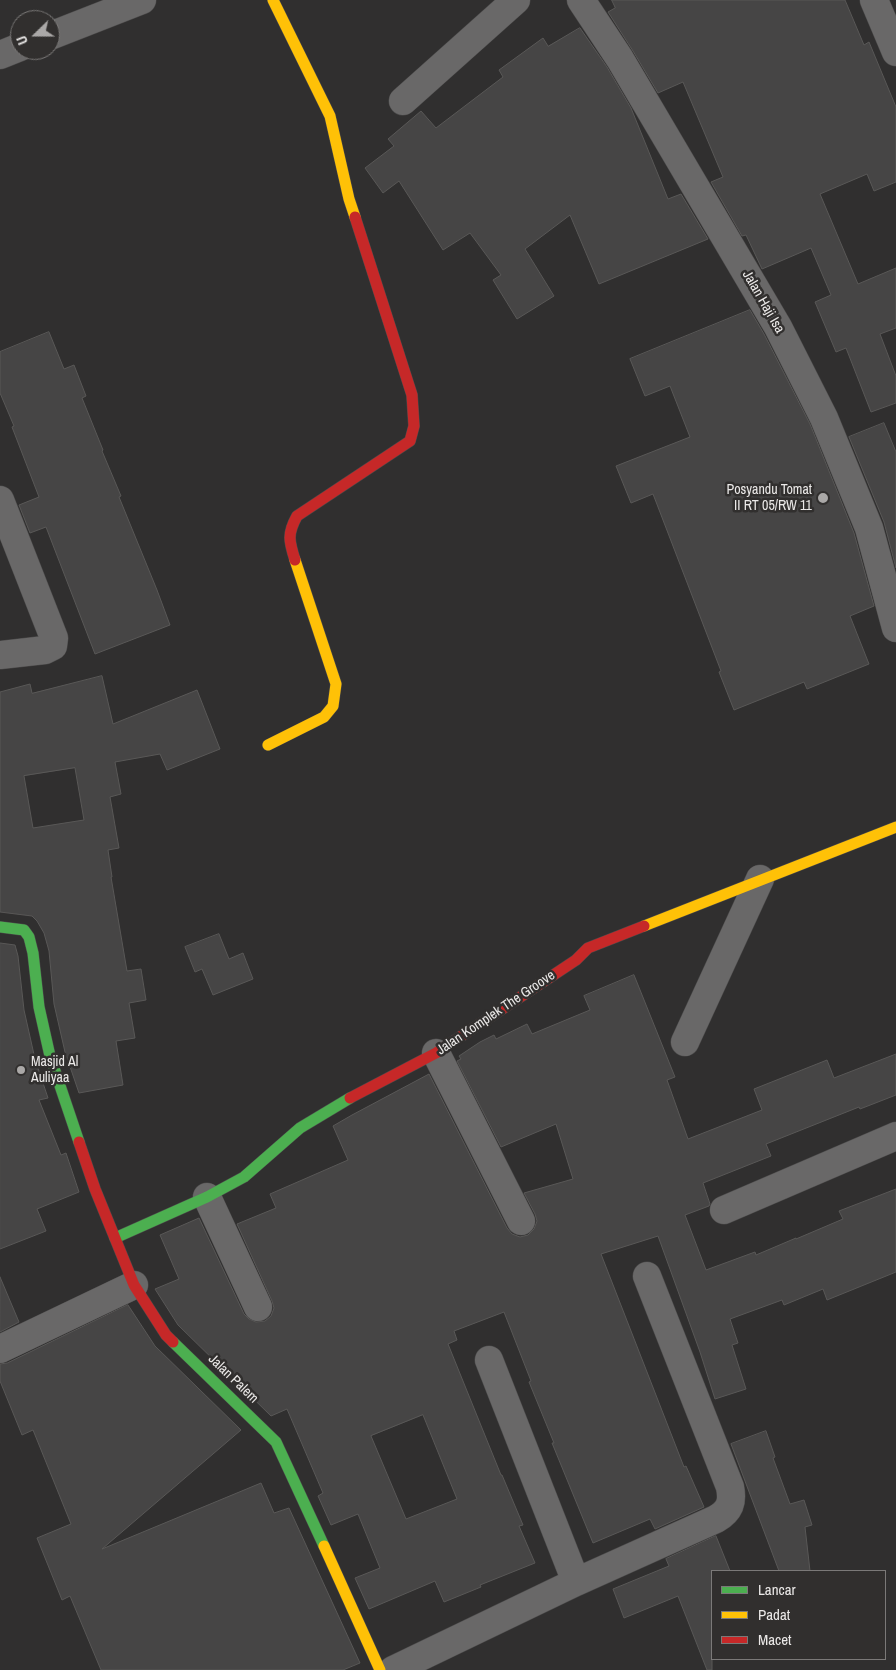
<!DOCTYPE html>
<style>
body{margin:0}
#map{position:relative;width:896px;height:1670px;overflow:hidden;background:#302f2f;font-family:"Archivo Narrow",sans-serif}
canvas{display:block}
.legend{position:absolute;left:711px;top:1570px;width:175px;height:90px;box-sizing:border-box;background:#312f2e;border:1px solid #7b7978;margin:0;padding:6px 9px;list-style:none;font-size:15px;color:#ebe9e8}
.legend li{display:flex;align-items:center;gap:10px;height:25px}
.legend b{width:25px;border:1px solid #7b7978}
.north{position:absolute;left:10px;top:10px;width:50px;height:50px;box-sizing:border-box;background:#312f2e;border:1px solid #7b7978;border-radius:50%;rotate:248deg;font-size:14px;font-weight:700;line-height:20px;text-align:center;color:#ebe9e8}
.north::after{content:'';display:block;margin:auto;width:18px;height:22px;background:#aaa8a7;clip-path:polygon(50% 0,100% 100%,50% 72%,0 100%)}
</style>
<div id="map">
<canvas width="896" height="1670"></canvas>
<ul class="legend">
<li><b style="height:6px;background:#4caf50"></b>Lancar</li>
<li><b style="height:6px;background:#ffc107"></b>Padat</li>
<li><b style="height:6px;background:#c62828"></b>Macet</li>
</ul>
<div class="north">U</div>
</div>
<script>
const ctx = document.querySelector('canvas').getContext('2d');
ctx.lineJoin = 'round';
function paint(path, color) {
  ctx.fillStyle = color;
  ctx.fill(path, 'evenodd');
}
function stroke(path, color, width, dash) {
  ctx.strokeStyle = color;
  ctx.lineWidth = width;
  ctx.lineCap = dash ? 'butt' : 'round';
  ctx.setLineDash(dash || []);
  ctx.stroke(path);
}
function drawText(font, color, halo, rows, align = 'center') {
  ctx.font = font + ' "Archivo Narrow",sans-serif';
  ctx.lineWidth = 5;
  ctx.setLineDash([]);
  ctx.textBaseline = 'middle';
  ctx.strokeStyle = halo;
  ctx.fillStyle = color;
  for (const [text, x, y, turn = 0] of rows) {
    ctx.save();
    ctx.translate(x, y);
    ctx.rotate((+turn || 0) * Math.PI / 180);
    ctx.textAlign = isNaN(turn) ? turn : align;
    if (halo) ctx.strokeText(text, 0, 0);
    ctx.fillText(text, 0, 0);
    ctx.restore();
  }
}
const building = new Path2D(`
 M612,0H845L864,45L869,42L896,107V182L874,191L867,174L820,194L858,284L896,268V328L880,334L896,376V403L871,412L846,348L836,352L815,302L831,295L811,248L762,269L746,235L742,236L711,182L723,177L683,82L658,93L633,51L608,12L615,8Z
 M580,28L607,67L631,108L668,199L681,194L708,239L599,284L570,215L525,249L554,296L517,319L493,280L501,275L470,233L443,250L399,181L383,193L365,168L394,146L388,139L421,111L436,128L503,77L499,70L543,38L548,46Z
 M750,310L764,334L810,424L854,533L874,606L850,616L869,664L807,689L804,682L734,710L719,672L721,671L653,494L631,503L616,466L690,437L670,386L645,396L630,359Z
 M49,332L64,369L74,365L86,396L82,398L103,450L102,451L121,496L119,497L157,590L170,625L95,654L46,527L30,533L19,505L39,497L12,427L14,426L0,393V352Z
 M884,423L896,452V568L884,522L849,437Z
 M102,676L113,724L197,690L220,749L167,770L160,754L115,762L121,794L110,797L119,848L108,850L112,877H111L127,971L141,969L146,1000L129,1003L135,1038L116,1041L123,1085L79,1093L65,1052L54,1004L49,951L44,933L37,921L32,916L0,912V692L30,684L32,693ZM75,768L84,820L33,828L24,776Z
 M219,934L229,959L243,953L253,979L213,995L202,969L195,972L185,947Z
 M0,943L15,945L18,956L24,1010L35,1059L48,1098L39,1100L61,1155L66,1153L79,1192L37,1209L46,1231L0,1249Z
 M634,975L675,1077L667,1080L688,1139L762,1110L754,1089L827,1060L834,1078L896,1054V1095L860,1109L859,1107L766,1144L771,1156L703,1183L710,1204L709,1206L685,1215L706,1270L755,1252L756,1255L796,1238V1239L843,1219L839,1211L896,1189V1272L827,1300L823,1289L784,1305L782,1300L730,1319L738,1343L732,1345L746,1389L715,1399L700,1352L658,1236L601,1254L684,1467L686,1466L704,1507L655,1529L650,1519L593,1543L552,1443H554L529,1382L531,1381L504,1312L454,1331L457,1340L448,1344L501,1475H502L523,1525L519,1526L535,1563L480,1585L481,1587L444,1602L435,1581L369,1609L355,1578L380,1568L358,1514L331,1525L318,1496L323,1493L287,1409L271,1416L178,1325L155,1289L179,1279L160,1235L199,1218L244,1314L249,1319L256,1322L265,1321L271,1316L274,1308L272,1301L237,1224L276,1208L270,1194L348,1160L333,1126L352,1115L429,1074L507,1228L512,1234L520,1237L528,1235L534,1229L537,1221L535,1214L524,1193L573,1179L556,1124L501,1147L457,1061L461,1059L459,1056L480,1042L494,1035L496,1039L527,1024L532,1034L590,1010L584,996ZM423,1415L457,1499L406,1519L371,1436Z
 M0,1277L19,1322L0,1332Z
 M128,1305L155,1346L241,1430L102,1549L261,1483L274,1513L289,1508L360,1663L343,1670H101L70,1596L62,1600L37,1538L71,1524L33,1430L22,1435L0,1381V1364L7,1363Z
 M766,1431L775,1457L773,1458L790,1504L804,1500L812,1525L805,1527L810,1571H779L731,1444Z
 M716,1536L730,1571H712V1670H707L678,1596L624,1618L613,1589L669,1566L666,1559Z`);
paint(building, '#464545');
stroke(building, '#595857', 1);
const street = new Path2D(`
 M581,0L620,59L778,327L824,418L869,528L896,628
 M874,0L896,52
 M50,36L142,0
 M0,55L20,47
 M403,101L516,0
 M0,500L54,638L53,646L45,650L0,655
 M685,1042L760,879
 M436,1053L521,1221
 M207,1197L258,1307
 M724,1210L896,1136
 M0,1349L134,1285
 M576,1582L716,1519C730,1511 733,1502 730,1487L647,1276
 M393,1670L576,1582L489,1360`);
const fast = new Path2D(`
 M0,927L24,930L29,937L33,953L39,1007L50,1056L79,1142
 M115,1238L207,1197L244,1177L300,1128L350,1098
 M173,1342L276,1442L324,1546`);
const slow = new Path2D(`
 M273,0L330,116L349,199L355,217
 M268,745L324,717L333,706L336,684L295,560
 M644,926L896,827
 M324,1546L380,1670`);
const jam = new Path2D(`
 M295,560C289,541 287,534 297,516L410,441L414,426L412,395L355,217
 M350,1098L436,1053L576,960L588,948L644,926
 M79,1142L95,1189L134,1285L166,1335L173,1342`);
stroke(street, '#4b4a4a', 29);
stroke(fast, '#4b4a4a', 12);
stroke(slow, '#4b4a4a', 12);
stroke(jam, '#4b4a4a', 12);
stroke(street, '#696868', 28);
stroke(fast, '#4caf50', 11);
stroke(slow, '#ffc107', 11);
stroke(jam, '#c62828', 11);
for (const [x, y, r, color] of [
 [823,498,6,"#aaa8a7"],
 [21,1070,5,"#aaa8a7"]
]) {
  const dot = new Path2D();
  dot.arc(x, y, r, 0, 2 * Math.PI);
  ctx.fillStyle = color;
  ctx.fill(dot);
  stroke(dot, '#312f2e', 2);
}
drawText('14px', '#ebe9e8', '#312f2e', [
 ["Jalan Haji Isa",763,302,60],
 ["Jalan Komplek The Groove",496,1013,-34],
 ["Jalan Palem",233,1379,44]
]);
drawText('14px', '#ebe9e8', '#312f2e', [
 ["Posyandu Tomat",812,490],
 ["II RT 05/RW 11",812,506],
 ["Masjid Al",31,1062,"left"],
 ["Auliyaa",31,1078,"left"]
], 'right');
</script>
